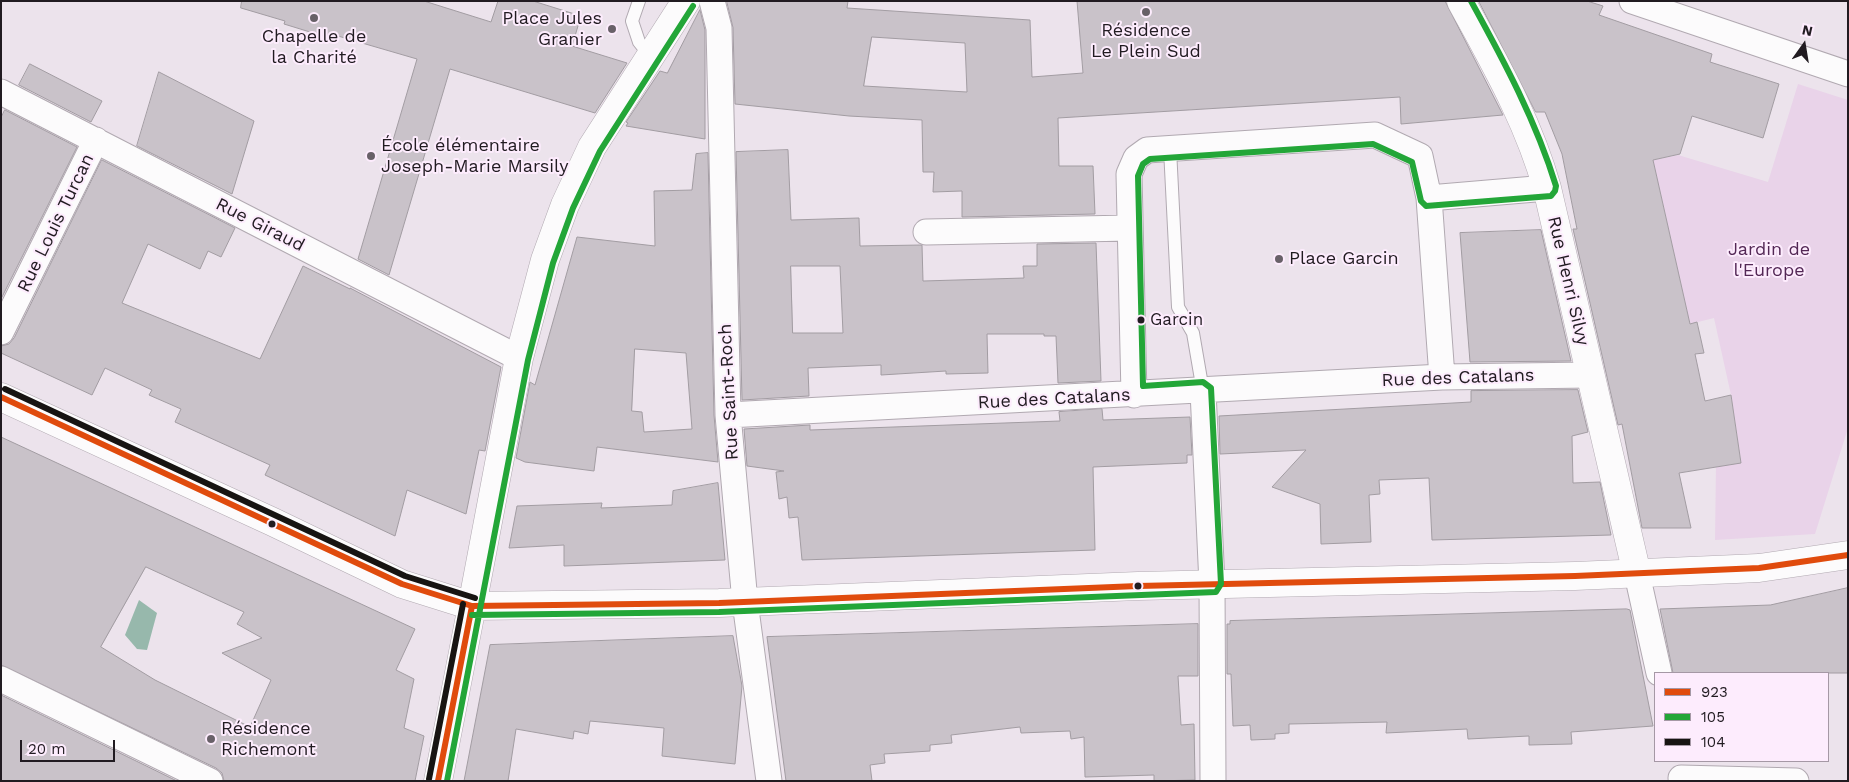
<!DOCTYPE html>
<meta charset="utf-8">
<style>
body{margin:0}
#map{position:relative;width:1849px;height:782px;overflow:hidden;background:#ece3ec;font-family:"Work Sans",sans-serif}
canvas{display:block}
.frame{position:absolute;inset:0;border:2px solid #211b21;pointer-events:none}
.legend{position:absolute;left:1654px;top:672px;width:175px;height:90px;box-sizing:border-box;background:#fdecfd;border:1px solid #a598a5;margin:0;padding:6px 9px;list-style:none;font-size:15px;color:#211b21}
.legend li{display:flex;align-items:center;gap:10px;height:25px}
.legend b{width:25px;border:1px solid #a598a5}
.north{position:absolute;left:1779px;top:20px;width:50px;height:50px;-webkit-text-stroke:4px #fdecfd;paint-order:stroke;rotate:13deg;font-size:14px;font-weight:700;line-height:20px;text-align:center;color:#211b21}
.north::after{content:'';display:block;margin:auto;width:18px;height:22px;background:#211b21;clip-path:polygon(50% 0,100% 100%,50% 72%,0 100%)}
.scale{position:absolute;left:20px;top:740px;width:95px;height:22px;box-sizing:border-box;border:2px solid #211b21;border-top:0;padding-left:6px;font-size:15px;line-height:18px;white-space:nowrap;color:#211b21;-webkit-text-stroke:4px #fdecfd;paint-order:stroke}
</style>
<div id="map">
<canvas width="1849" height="782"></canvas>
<div class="frame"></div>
<ul class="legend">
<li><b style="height:6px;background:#e04b0d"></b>923</li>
<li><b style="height:6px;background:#23a638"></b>105</li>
<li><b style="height:6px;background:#171412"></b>104</li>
</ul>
<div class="north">N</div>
<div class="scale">20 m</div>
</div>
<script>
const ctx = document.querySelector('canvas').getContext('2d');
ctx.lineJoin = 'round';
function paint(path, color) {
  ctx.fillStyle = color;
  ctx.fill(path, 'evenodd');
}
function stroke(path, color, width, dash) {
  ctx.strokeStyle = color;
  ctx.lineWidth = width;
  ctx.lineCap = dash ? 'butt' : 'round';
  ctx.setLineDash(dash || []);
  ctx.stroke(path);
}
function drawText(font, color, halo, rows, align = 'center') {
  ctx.font = font + ' "Work Sans",sans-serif';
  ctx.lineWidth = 4;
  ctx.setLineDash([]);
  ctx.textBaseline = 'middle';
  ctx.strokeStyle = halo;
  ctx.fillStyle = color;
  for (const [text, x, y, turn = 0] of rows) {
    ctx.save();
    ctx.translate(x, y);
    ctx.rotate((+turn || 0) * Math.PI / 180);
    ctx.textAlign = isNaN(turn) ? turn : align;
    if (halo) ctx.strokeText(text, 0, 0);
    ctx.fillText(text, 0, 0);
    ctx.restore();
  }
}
paint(new Path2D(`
 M1798,84L1848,100V428L1815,534L1715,540L1716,465L1741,461L1731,395L1714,318L1690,324L1653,160L1678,155L1768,182Z`), '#e9d3e9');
paint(new Path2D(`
 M139,600L157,613L147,650L137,649L125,635Z`), '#97b8ac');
const building = new Path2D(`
 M242,1H424L491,22L498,1H533L581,16L572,46L627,63L595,113L450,69L389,275L358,259L417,59L338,36L336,40L284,24L285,21L241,8Z
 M727,1H848L847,8L1030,20L1032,77L1083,73L1077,1H1445L1503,115L1401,124L1400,97L1058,118L1059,166H1093L1095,214L962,217V191L933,192L934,172H923L922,120L849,116L735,104L733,28ZM872,37L965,43L967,92L864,86Z
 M1479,1H1587L1603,6L1599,15L1712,54L1710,62L1779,84L1763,138L1692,116L1680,154L1653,160L1690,324L1697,322L1704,353L1695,354L1705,401L1731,395L1741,463L1679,473L1691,528H1642L1622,424L1618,425L1573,229H1577L1562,154L1545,112H1536Z
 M700,10L705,30V139L626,126L628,123L626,122L660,71L667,73Z
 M30,64L102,101L91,122L19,85Z
 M159,72L254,121L232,194L137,146Z
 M5,110L77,147L1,299V118Z
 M788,150L791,220L859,218L860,246L922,245L923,281L1024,278L1023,266H1037V244L1096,243L1101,381L1058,383L1056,336H1044V334H987L988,373L946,374V371L881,375V365L808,368L809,396L742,400L736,152ZM791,266H840L843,333H793Z
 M708,153L714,415L718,462L597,447L594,471L525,462L516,458L530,382L535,385L577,237L655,246L654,191L692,190L696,154ZM635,349L686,353L692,429L644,432L642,412L632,411Z
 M102,160L235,228L221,257L208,251L200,269L148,244L122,303L260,359L303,266L350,289V288L501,367L485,451L479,450L466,514L407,490L395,536L265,475L270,465L175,422L181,409L149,395L152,390L105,368L92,395L1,353V346L9,344L14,338Z
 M1541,230L1571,361L1470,362L1460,233Z
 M1578,390L1588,432L1572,436L1573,483L1600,482L1611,535L1432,540L1429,478L1379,480L1380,494L1369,495L1371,542L1321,544L1320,504L1272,487L1306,450L1220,454L1219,416L1471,402V391Z
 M1102,409L1103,420L1190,417L1192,455H1187V463L1093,467L1095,550L802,560L798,517L789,518L787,497L779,499L776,472L784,471L747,466L744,429L810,425V430L1060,421L1059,412Z
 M1,437L415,629L396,670L414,679L404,728L424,736L415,781H224L222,773L216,768L1,665ZM146,567L244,612L237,624L262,638L222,653L271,680L250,727L155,680L101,647Z
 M718,483L725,560L564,566V545L509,548L517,506L602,503L601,508L672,505L673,491Z
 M1848,588V673H1673L1660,609L1770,605Z
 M1627,609L1630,610L1653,726L1571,732L1572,744L1529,745V736L1468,739L1467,729L1386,733L1387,722L1289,724V733L1275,734V739L1251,740L1250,725L1233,726L1231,674H1227V624H1230V621Z
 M1198,624V676H1178L1181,725L1194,724L1195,780L1154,781V775L1085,777L1084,737L1071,739L1070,731L1021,733L1020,727L951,735L952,743L930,745V751L884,754L885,763L870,765L872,781H786L767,637Z
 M733,636L742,686L735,764L662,756L664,728L590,721L588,734L574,731L573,739L516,729L508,781H464L490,645Z
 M1,695L177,781H1Z`);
paint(building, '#c9c2c9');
stroke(building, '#a29ca2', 1);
const service = new Path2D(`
 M639,1L632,21L639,42L651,57
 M1170,149L1178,307L1193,333L1203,391`);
const minor = new Path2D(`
 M712,1L719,28L728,415L745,602L769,781
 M1632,1L1848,74
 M1,92L519,358
 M1429,198L1547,188
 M926,232L1130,228
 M1,332L96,140
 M1203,391L1212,584L1213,781
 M1134,395L1129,174L1136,158L1147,150L1375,135L1420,156L1429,198L1442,377
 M728,415L1442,377L1590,375
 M1637,574L1659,673
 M1,679L210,781
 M1681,778L1796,781`);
const tertiary = new Path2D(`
 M1461,1C1494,62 1528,120 1547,188L1637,574
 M472,606L519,358L545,260L565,205L592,147L686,1`);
const secondary = new Path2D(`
 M1,397L273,522L402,584L472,606L719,603L1138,586L1575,576L1759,568L1848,555
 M438,781L472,606`);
stroke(service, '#b1a9b1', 14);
stroke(minor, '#b1a9b1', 27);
stroke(tertiary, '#b1a9b1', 29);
stroke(secondary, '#b1a9b1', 29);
stroke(service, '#fcfbfc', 12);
stroke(minor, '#fcfbfc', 25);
stroke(tertiary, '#fcfbfc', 28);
stroke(secondary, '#fcfbfc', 28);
stroke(new Path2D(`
 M1,397L402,584L472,606L719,603L1138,586L1575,576L1759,568L1848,555
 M438,781L472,606`), '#e04b0d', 6);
stroke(new Path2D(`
 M472,615L719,612L1216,592L1221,584L1211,388L1203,382L1143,386L1138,176L1143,164L1150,159L1373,144L1412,162L1421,201L1426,206L1551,196L1555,191L1556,186C1536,121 1504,61 1471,1
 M447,781L528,360L553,263L573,208L600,151L693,6`), '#23a638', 6);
stroke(new Path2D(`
 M5,389L405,576L475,598
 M429,779L463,604`), '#171412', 6);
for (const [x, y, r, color] of [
 [1146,12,5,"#686168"],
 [314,18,5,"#686168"],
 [612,29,5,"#686168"],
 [371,156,5,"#686168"],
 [1279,259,5,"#686168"],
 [1141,320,4.5,"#211b21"],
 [272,524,4.5,"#211b21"],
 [1138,586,4.5,"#211b21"],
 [211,739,5,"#686168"]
]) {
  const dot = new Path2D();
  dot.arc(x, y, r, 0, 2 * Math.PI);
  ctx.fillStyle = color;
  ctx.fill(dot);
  stroke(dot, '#fdecfd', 2);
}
drawText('17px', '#211b21', '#fdecfd', [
 ["Garcin",1150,320]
], 'left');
drawText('18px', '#211b21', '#fdecfd', [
 ["Place Jules",602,19,"right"],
 ["Granier",602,40,"right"],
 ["Résidence",1146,31,"center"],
 ["Le Plein Sud",1146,52,"center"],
 ["Chapelle de",314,37,"center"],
 ["la Charité",314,58,"center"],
 ["École élémentaire",381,146],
 ["Joseph-Marie Marsily",381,167],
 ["Place Garcin",1289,259],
 ["Résidence",221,729],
 ["Richemont",221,750]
], 'left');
drawText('18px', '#211b21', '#fdecfd', [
 ["Rue Louis Turcan",56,223,-64],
 ["Rue Giraud",260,225,27],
 ["Rue Henri Silvy",1568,281,77],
 ["Rue des Catalans",1458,378,-2],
 ["Rue Saint-Roch",729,392,-93],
 ["Rue des Catalans",1054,399,-3]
]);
drawText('18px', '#532755', '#fdecfd', [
 ["Jardin de",1769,250],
 ["l'Europe",1769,271]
]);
</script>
